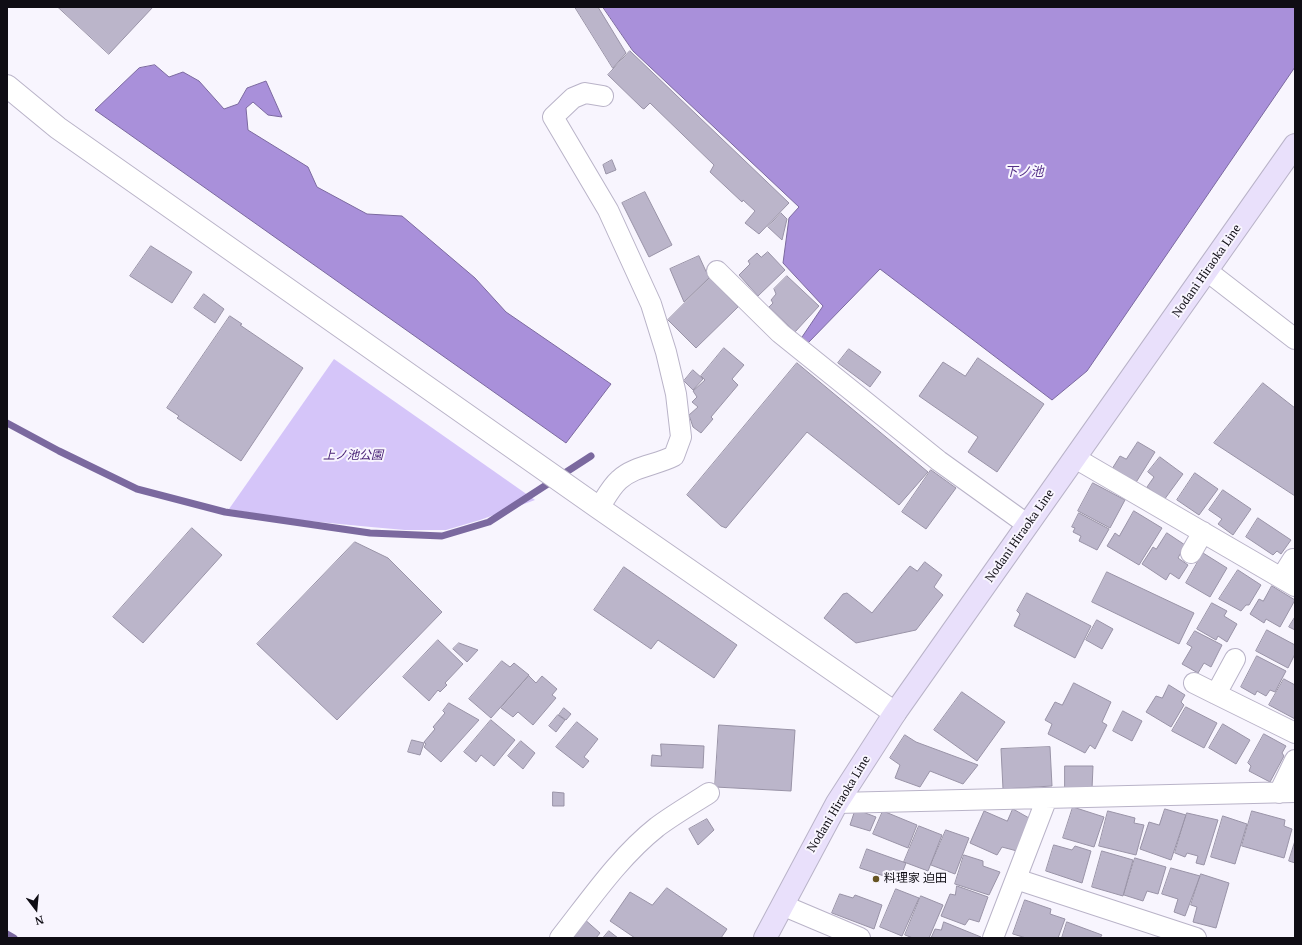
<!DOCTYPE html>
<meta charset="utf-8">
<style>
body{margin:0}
#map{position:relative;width:1302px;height:945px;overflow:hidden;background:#f8f5fe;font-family:"PT Serif",serif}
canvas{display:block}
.frame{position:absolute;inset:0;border:8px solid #0f0d14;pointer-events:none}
.north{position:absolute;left:16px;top:889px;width:40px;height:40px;-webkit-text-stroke:3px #f8f5fe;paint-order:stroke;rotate:164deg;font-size:11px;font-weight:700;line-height:16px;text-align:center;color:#0f0d14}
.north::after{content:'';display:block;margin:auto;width:14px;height:18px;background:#0f0d14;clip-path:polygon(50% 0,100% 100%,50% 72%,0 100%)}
</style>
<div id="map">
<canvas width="1302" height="945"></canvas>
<div class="frame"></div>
<div class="north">N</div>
</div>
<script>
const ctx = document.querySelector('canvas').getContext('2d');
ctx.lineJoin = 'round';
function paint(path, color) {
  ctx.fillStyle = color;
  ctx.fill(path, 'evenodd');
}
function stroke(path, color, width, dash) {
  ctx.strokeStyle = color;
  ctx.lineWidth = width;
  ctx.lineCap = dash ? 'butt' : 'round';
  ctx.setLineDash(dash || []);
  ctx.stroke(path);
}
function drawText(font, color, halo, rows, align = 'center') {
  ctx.font = font + ' "PT Serif","Noto Sans JP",serif';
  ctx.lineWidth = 4;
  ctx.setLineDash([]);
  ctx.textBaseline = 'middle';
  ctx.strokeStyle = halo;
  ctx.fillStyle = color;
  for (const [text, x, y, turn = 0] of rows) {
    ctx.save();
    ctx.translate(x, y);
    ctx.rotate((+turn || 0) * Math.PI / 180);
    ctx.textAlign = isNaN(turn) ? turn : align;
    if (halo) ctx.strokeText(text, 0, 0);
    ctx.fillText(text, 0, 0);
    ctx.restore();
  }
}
paint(new Path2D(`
 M334,359L535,500L480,520L446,530H405L371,527L288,519L229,509Z`), '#d5c5f9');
const water = new Path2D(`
 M603,7H1295V67L1087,371L1052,400L880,269L808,343L800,340L823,306L783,263L789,218L799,207L633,51Z
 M155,65L169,77L183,72L199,81L224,109L238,104L247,88L266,81L282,117L268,115L253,102L246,108L248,130L308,167L317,187L367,214L402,216L475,278L506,312L611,384L566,443L95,110L139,68Z`);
paint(water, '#a990da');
stroke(water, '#7b699f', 1);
stroke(new Path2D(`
 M7,423L59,451L137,489L225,512L370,533L442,536L489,522L591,456
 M7,934L14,938`), '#7b699f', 7);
const building = new Path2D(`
 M58,7H153L109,54Z
 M575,7H598L626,53L613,68Z
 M630,51L789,203L759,234L745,223L755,211L743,200L742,202L710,172L714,165L650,103L644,109L642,108L608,75Z
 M612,160L616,170L606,174L603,165Z
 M645,192L672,245L649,257L622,203Z
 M781,213L787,219L782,240L768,227Z
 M151,246L192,272L172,303L130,276Z
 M768,252L785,270L758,296L739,275L750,264L748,261L757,253L761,257Z
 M699,256L709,278L684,302L670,269Z
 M787,276L819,306L795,332L769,307L773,303L771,300L776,294L774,289Z
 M710,278L738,307L696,348L668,320Z
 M204,294L224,309L215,323L194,308Z
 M230,316L242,324L240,325L303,368L241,461L177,418L179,416L167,408Z
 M724,348L744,365L732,379L738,385L711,417L713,419L701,433L693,427L689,415L698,407L692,402L697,397L693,391L705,380L701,376Z
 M849,349L881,372L870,387L838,363Z
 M978,358L1044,404L997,472L968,452L978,437L919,396L943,362L965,376Z
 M797,363L928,472L899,505L807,432L726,528L721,526L687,495Z
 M693,370L703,379L693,390L684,381Z
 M1263,383L1295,408V496L1214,443Z
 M1138,442L1155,452L1135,484L1112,469L1120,456L1126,459Z
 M1160,457L1183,474L1164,500L1147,487L1154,477L1148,472Z
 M931,470L956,488L926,529L902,512Z
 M1195,473L1218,489L1199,515L1177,500Z
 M1093,483L1125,500L1110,528L1078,511Z
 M1223,490L1251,509L1233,535L1218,524L1222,519L1209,510Z
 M1134,511L1162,528L1139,565L1107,546L1115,533L1119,536Z
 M1079,513L1109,529L1097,550L1079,541L1081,536L1073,532L1075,528L1072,527Z
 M1258,518L1291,540L1281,554L1277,551L1273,555L1246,537Z
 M192,528L222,555L143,643L113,617Z
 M1167,533L1185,545L1178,558L1188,565L1179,579L1170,573L1166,580L1142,564L1153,547L1156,549Z
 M355,542L388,558L442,612L337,720L257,644Z
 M1203,553L1227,568L1210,597L1186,583Z
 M925,562L942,575L934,587L943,595L916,630L856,643L824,618L843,594L847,593L872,613L910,566L917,571Z
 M624,567L737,645L714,678L658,640L651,649L594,610Z
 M1238,570L1261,585L1249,605H1246L1241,611L1219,599Z
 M1107,572L1194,613L1179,644L1092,602Z
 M1272,586L1295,600L1280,627L1266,619L1264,623L1250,614L1259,599L1263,601Z
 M1027,593L1091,626L1075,658L1014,626L1020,614L1017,611Z
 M1212,603L1227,611L1224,616L1237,624L1227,642L1218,636L1216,640L1197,629Z
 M1295,617V630L1289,627Z
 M1097,620L1113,629L1102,649L1086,640Z
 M1267,630L1295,645V654L1288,668L1256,651Z
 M1195,631L1222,645L1211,667L1204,663L1198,673L1182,664L1192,647L1187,644Z
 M438,640L463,664L445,683L447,685L440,692L438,690L429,701L403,677Z
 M459,643L478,650L467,662L453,649Z
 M1257,656L1286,671L1275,692L1270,690L1266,696L1257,691L1255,695L1241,687Z
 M502,661L510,667L514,663L529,675L491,718L469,699Z
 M529,676L536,683L542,676L557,689L552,695L556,698L533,725L518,712L513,717L501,708Z
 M1284,679L1295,685V719L1269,705Z
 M1074,683L1111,702L1102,722L1107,725L1095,749L1090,745L1085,753L1048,734L1052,724L1045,720L1055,702L1062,705Z
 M1169,685L1185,695L1181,702L1184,705L1171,727L1146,712L1156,696L1162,698Z
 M962,692L1005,722L977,761L934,730Z
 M449,703L479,720L441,762L424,747L426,744L424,742L435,729L433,727L445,713L443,711Z
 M1186,707L1217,723L1204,748L1172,731Z
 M564,708L571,714L566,720L559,715Z
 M1123,711L1142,721L1132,741L1113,731Z
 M558,715L565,720L556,732L549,726Z
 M491,720L515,740L494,766L481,755L476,762L464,752Z
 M577,722L598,739L584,757L589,761L583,768L556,747Z
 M1223,724L1250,740L1236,764L1209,748Z
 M719,725L795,730L791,791L715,787Z
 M1264,734L1286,746L1282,753L1284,756L1270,782L1249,771L1251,766L1248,763Z
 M905,735L916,742L978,765L963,784L930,771L920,787L895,778L900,765L890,758Z
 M412,740L424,743L420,755L408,752Z
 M521,741L535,753L523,769L508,756Z
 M661,744L704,746L703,768L651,766L652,755L661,756Z
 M1050,747L1052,786L1003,789L1001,749Z
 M1065,766H1093L1092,789L1065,788Z
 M553,792L564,793V806H553Z
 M1073,807L1104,817L1094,847L1063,838Z
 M1013,809L1029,818L1017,851L1002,847L997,855L970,843L984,811L1007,821Z
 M1165,809L1186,815L1171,860L1140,849L1149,822L1159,825Z
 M860,811L876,817L870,831L850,825L854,813Z
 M883,811L917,825L908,848L873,834Z
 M1108,811L1135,818L1134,823L1144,825L1136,855L1099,846Z
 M1252,811L1285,820L1284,826L1292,829L1284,858L1242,846Z
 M1187,813L1218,820L1204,865L1196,863L1198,856L1187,853L1185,857L1175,853Z
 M1223,816L1247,824L1235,864L1211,857Z
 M707,819L714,830L698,845L689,829Z
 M919,826L942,835L928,871L904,862Z
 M946,830L969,838L955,874L931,865Z
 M1295,841V863L1289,861Z
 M1054,845L1072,850L1075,846L1091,851L1082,883L1046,871Z
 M867,849L906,863L899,881L860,868Z
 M1102,851L1133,860L1123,896L1092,887Z
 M964,855L983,861V866L1000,872L989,895L955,884Z
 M1135,858L1166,867L1158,894L1147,891L1143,901L1124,895Z
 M1171,868L1200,876L1185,916L1174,912L1178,899L1162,894Z
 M1201,874L1229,883L1216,928L1193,922L1197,907L1191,905Z
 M957,886L988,897L979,922L969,919L965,925L941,916L950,894L955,895Z
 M667,888L727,929L721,938H635L610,921L630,892L652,905Z
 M896,889L919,898L902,936L880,927Z
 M840,894L853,898L855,895L882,905L874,929L832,913Z
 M921,896L943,905L929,938H913L905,935Z
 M1025,900L1051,909L1050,914L1065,919L1058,938H1026L1013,934Z
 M583,918L600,933L596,938H567Z
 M944,922L981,937V938H931L935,929L941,930Z
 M1067,922L1102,935L1100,938H1062Z
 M609,931L618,938H603Z`);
paint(building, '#bbb5ca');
stroke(building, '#9993a7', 1);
const minor = new Path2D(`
 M717,271L780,333L939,461L1028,525
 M1207,271L1295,339
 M1075,458L1295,586
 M599,508C605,499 611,487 619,480C634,466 657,465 674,456L681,437L676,394L666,352L651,304L608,210L553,117L573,98L585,93L603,96
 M1191,553L1203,532
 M1281,578L1293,559
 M1235,659L1216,694L1295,733
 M1194,683L1216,694
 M1279,793L1295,760
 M837,803L1295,792
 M1016,879L1196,938
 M782,905L860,938
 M560,938C590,900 619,857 657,827C673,815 692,804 709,793
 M993,938L1047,798`);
const tertiary = new Path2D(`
 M7,86L58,128L599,508L895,713`);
const secondary = new Path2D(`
 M765,938L837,803L895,713L1295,145`);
stroke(minor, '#b9b3c8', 22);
stroke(tertiary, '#b9b3c8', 24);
stroke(secondary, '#b9b3c8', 24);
stroke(minor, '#fff', 20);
stroke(tertiary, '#fff', 22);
stroke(secondary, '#e9e0fb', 22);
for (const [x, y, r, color] of [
 [876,879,4,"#665422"]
]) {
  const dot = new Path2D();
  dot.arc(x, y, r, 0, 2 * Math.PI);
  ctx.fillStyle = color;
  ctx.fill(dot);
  stroke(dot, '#f8f5fe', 1.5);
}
drawText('12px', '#0f0d14', '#f8f5fe', [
 ["Nodani Hiraoka Line",1207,271,-55],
 ["Nodani Hiraoka Line",1020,536,-55],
 ["Nodani Hiraoka Line",839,804,-59]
]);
drawText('italic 12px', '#421a71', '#f8f5fe', [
 ["上ノ池公園",353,456]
]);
drawText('12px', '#0f0d14', '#f8f5fe', [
 ["料理家 迫田",884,879]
], 'left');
drawText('italic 13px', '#543087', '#f8f5fe', [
 ["下ノ池",1024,172]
]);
</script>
